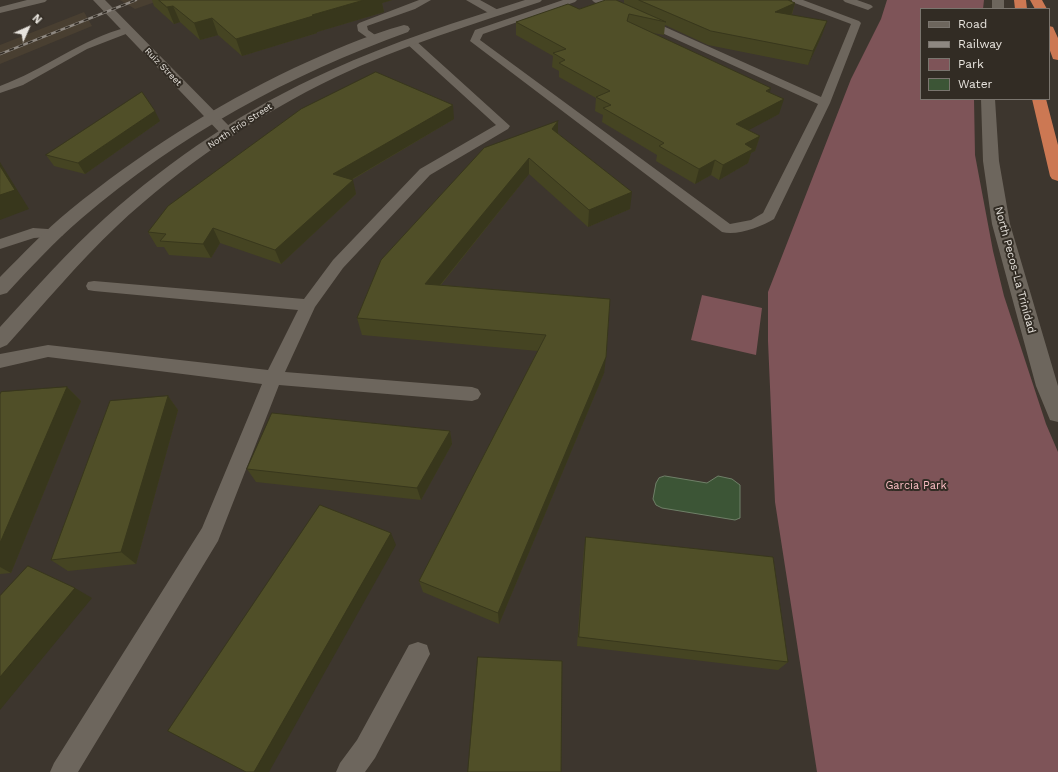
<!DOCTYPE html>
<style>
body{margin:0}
#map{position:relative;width:1058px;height:772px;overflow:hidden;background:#3d362e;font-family:"Work Sans",sans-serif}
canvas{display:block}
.legend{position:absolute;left:920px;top:8px;width:130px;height:92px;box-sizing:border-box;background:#322c24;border:1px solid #7a756e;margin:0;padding:5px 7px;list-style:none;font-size:12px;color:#e7e3dd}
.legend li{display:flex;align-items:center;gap:8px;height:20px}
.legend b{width:20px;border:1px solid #7a756e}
.north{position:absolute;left:8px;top:8px;width:40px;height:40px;-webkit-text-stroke:3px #322c24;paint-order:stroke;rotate:45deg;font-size:11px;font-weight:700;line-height:16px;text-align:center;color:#e7e3dd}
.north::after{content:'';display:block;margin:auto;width:14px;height:18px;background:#e7e3dd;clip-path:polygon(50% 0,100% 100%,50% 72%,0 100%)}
</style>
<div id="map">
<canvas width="1058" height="772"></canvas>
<ul class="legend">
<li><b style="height:5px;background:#6d665d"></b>Road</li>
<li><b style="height:5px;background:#8e8881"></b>Railway</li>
<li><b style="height:11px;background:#7e5458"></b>Park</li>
<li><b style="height:11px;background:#3c5536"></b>Water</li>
</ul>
<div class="north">N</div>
</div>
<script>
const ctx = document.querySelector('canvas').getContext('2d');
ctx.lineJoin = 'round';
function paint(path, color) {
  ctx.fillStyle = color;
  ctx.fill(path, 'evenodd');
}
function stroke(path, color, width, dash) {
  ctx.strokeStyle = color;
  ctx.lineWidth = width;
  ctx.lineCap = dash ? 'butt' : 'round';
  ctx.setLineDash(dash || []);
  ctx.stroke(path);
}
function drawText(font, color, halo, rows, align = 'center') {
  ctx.font = font + ' "Work Sans",sans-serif';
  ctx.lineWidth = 4;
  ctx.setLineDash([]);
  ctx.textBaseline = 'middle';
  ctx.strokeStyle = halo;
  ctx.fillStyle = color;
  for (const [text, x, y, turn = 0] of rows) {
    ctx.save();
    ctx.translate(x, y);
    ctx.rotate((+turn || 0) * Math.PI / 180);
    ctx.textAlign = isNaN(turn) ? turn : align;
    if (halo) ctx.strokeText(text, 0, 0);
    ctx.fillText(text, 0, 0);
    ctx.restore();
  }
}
paint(new Path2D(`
 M120,0H161L135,9Z
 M84,12L92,26L0,64V45Z`), '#493f31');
paint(new Path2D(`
 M887,0H984L983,9H921V99H974L975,155L993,251L1004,296L1046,424L1058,452V772H817L775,502L768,341V292L851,79L881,19Z
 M702,295L762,308L756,355L691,340Z`), '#7e5458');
const water = new Path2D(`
 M665,476L707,483L718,476L732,479L740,485V518L735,520L662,508L656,505L653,499L656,483L659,478Z`);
paint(water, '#3c5536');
stroke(water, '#6f8068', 1);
paint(new Path2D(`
 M419,0H431L415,9L367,26L368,30L381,39L380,41H372L358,31L357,25L359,23Z
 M563,0H577L575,2L483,34L480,40L730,224L751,220L763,213L818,104L594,2L592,0H605L821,97L851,24L792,2L790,0H803L859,21L861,23L830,103L774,219C761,227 737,236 722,232L470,41L475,30Z
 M843,0H857L871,5L873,7L868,10L845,2Z
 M128,27L133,30L131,32L87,49L23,85L0,93V86C44,70 81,39 128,27Z
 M411,39L415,40L510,126L508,129L430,175L343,268L315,307L285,372L472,387L478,389L481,394L478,399L472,401L279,385L218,541L78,772H50L54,763L202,528L262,384L48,357L0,368V354L48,345L268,370L298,310L94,291L88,290L86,286L88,282L94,281L304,299L333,260L420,169L496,125L407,44L406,42L407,40Z
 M33,228L62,230L64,233L62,236L34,238L0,249V239Z
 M418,642L427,645L430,654L375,758L365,772H336L340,763L357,740L409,645Z`), '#6d665d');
paint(new Path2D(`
 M27,0H47L45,2L0,13V7Z
 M93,0H105L233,130L235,133L233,136L228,137L223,136Z
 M466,0H480L500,11L502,13L500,15H492Z`), '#6d665d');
paint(new Path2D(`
 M525,0H542L540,2C471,25 401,46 336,77C257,115 181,166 117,226C78,263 43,305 7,345L0,348V327C34,290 68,251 105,218C171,159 248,107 329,71C392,42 459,21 525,0Z
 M992,0H1004V9H992Z
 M404,25L408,26L410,29L408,32C289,75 179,135 82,218C55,241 31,267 7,293L0,295V277C23,254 45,230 70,210C139,154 214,106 294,68C329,52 367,35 404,25Z
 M981,99H995L999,161L1010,224L1058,386V422L1050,420L1036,386L992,224L983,161Z`), '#6d665d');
paint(new Path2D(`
 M1014,0H1026L1027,9H1015Z
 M1030,0H1042L1047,9H1035Z
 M1049,26L1053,27L1058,38V60L1053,59L1049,48Z
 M1032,99H1046L1058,145V181L1052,179L1050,176Z`), '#cc7853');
const rail = new Path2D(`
 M0,54L136,0`);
stroke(rail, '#8e8881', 2.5);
stroke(rail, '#322c24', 1.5, [5]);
paint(new Path2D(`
 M152,0H392L382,3L384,12L317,32V33L242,56L218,35L200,40L180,22L174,24L154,6Z
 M624,0H792V2L795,3L792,15L827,21L822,35L808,65L708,45L665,25L664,35L653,33L770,93L779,114L748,130L760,136L755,151L751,153L748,163L719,180L711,175L695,184L656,161L657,155L602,122L603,115L595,111L596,98L559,77V71L552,67L553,56L516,35V22L579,9L624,3Z
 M454,119L352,180L356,194L281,264L220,243L211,258L169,255L164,247H157L148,232Z
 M160,121L85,174L54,166L46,155Z
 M558,121V133L630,209L588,227L529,174L441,285L610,299L604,373L499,624L423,592L419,581L538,351L362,335L357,318Z
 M67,387L81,401L11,573L0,574V394Z
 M168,396L178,410L136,564L68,571L51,560Z
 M450,431L452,444L421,500L256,482L247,469Z
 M586,537L788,662L778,670L577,646L584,548Z`), '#454422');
paint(new Path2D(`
 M364,0H392L382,3L384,12L317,32V33L242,56L236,39L312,15Z
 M795,3L791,16L775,12Z
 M173,6L180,22L174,24L167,7Z
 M212,18L218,35L200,40L194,23Z
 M827,21L822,35L808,65L813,51Z
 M771,88L767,103L766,91Z
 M784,99L779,114L732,139L736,124Z
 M453,105L454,119L337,188L333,174Z
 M155,111L160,121L85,174L78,163Z
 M558,121V138L552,129Z
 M760,136L755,151L751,153L748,163L719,180L723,165L745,144Z
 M529,158V174L428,300L425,284Z
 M715,160L711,175L695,184L699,169Z
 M0,162L29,209L0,220Z
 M353,180L356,194L281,264L275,250Z
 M632,192L630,209L588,227L589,210Z
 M213,228L220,243L211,258L203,244Z
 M606,357L604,373L499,624L498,613Z
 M67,387L81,401L11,573L0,567V543Z
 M168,396L178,410L136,564L121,552Z
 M450,431L452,444L421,500L417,488Z
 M391,533L396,545L269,772H254Z
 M75,588L92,598L0,710V677Z`), '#38371c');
const building = new Path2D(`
 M159,0H364L312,15L313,16L236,39L212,18L194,23L173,6L167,7Z
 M606,0H616L666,22L629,14L627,21L771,88L766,91L784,99L736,124L760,136L745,144L753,149L723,165L715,160L699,169L659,146L664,143L603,108L611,105L596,97L610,91L559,63L565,60L553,53L566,49L516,22L568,4L579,9Z
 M639,0H788L795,3L775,12L827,21L813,51L711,31Z
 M376,72L453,105L333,174L353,180L275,250L213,228L203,244L160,241L166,234L148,232L168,206L301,109Z
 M142,92L155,111L78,163L46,155Z
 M558,121L552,129L632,192L589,210L529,158L425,284L610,299L606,357L498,613L419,581L546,335L357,318L381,260L484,148Z
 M0,166L15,190L0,195Z
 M67,387L0,543V394L1,392Z
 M168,396L121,552L51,560L110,401Z
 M272,413L450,431L417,488L247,469Z
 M320,505L391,533L254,772H246L168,731Z
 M586,537L773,557L788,662L579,637Z
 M28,566L75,588L0,677V596Z
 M478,657L562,661L561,772H468Z`);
paint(building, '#504f28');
stroke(building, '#38371c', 1);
drawText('9px', '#e7e3dd', '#322c24', [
 ["Ruiz Street",163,67,46],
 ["North Frio Street",240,126,-33]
]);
drawText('11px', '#e7e3dd', '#322c24', [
 ["North Pecos-La Trinidad",1015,270,75]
]);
drawText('11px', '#fbbec3', '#322c24', [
 ["Garcia Park",916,486]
]);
</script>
